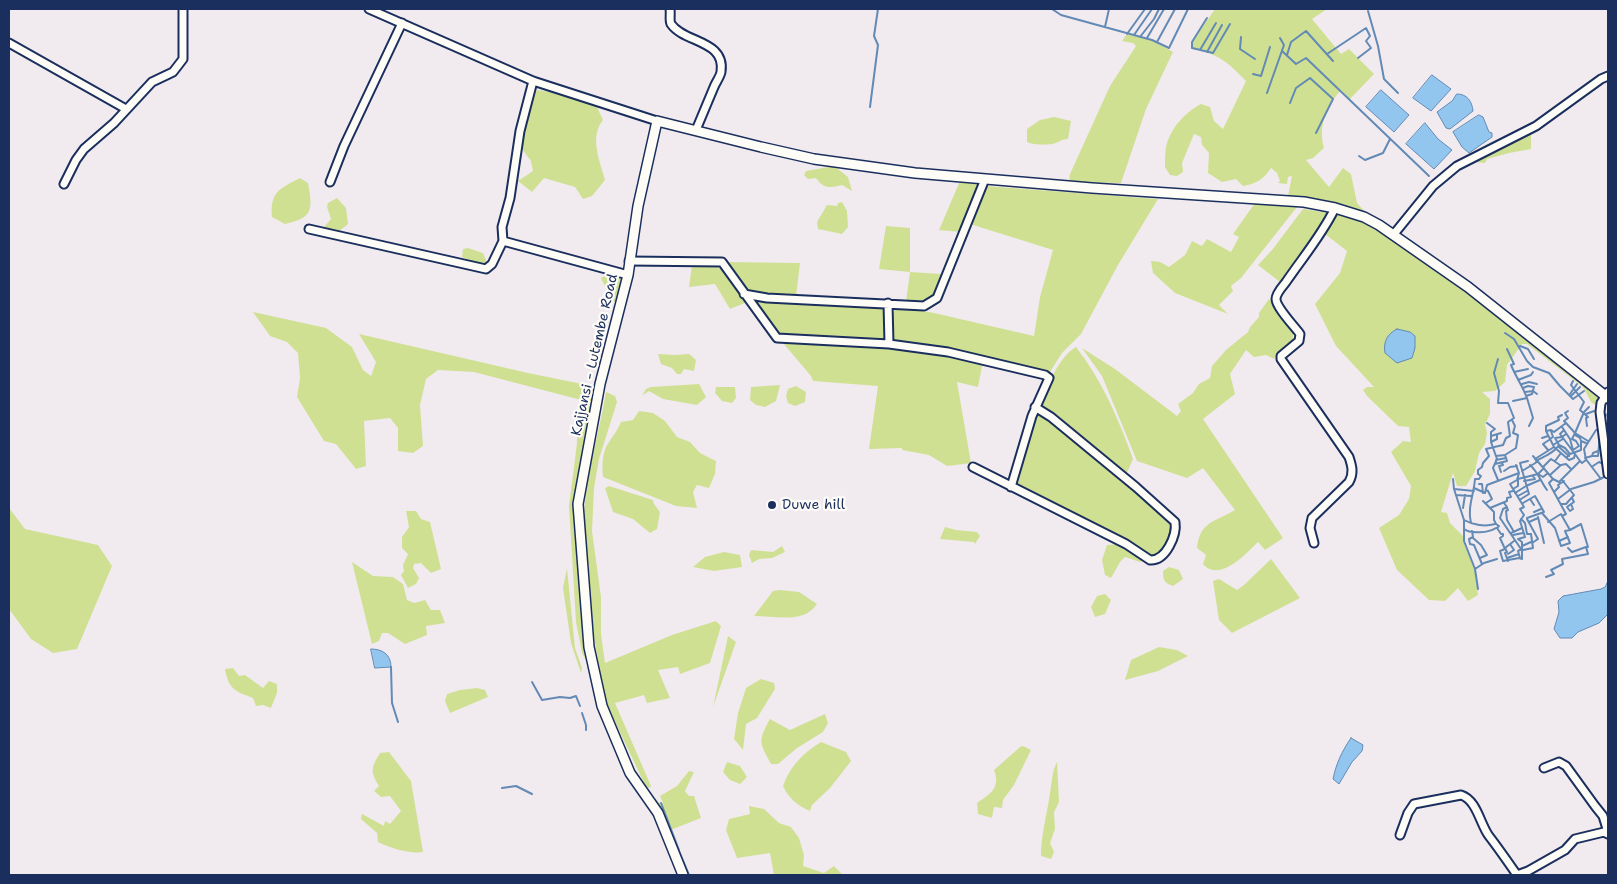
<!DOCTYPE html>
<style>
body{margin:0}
#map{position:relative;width:1617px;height:884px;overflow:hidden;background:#f1ebf0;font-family:"Shantell Sans",sans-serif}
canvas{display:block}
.frame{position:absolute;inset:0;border:10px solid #1b2f5e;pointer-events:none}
</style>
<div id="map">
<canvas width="1617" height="884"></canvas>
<div class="frame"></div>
</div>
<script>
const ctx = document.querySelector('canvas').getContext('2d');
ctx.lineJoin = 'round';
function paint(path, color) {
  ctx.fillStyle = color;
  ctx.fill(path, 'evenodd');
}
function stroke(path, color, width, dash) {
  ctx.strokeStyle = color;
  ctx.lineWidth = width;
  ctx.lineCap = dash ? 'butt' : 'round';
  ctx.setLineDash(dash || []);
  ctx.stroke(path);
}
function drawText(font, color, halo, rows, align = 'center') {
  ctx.font = font + ' "Shantell Sans",sans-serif';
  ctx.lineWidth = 4.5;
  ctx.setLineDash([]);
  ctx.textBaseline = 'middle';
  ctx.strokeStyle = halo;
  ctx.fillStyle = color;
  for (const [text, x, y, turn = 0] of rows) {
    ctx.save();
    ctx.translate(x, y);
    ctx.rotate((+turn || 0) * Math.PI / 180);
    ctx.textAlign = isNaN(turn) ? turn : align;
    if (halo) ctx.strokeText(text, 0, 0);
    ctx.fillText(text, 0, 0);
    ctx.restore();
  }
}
paint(new Path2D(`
 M1215,9H1327L1312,19L1341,54L1349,49L1374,74L1350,99L1341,90C1326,107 1318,126 1324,148L1313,158L1306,160L1329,187L1343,168L1351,174L1357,203L1367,214L1340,205L1288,196L1292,176L1288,177L1287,184L1278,183L1280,181L1277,173L1271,168C1264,179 1256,184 1243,186L1236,179L1222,182L1208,173L1209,153L1202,145L1201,137L1194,134L1182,163L1183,172L1177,176L1170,175L1165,167C1165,161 1165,153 1166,147C1170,129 1185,112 1201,104L1210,107L1214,121L1223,129L1246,81C1227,61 1219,55 1192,48V42Z
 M1127,34L1152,40L1173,52L1146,109L1121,183L1069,182L1070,174L1110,86L1136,46L1133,43L1122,41Z
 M537,90L570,95L597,107L603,120C589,137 600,161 605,180L592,196L583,199L575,187L544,178L532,192L518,181L533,171L531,161L522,149L523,124L529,104Z
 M1054,117L1071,121L1068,139C1061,139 1058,143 1052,144C1045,145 1033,145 1027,142V129L1040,120Z
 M1531,131V149L1509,153L1487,159L1485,163L1474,162Z
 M834,166L848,177L852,191L842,185C831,188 823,189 816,178L808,179L804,175L806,171Z
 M300,178L308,183C313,210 313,218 285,224L272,217C270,192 279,189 300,178Z
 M960,181L979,183L980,186L961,232L939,230Z
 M985,186L1158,199L1118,265L1081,334L1062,353L1050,372L965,351L896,343L891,339C891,327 888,313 899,307L934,313L1034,336L1040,297L1053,250L970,224Z
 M337,198L346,208L348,224L337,233L324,229L325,226L331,219L327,207L328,203Z
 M842,202L847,211L848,227L842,234L818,229L817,222L827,205L837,206L838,203Z
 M1255,203L1297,207L1241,278L1231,286L1233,291L1219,305L1228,314L1175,293L1153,273L1151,261L1160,262L1169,267L1185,255L1192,241L1202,246L1207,239L1231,252L1239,237L1233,234Z
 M1303,209L1329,213L1319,235L1298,259L1280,282L1258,265L1272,250Z
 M1336,214L1355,218L1392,239L1502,319L1600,397L1597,406L1591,402L1583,387L1527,344H1522L1507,365L1505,382L1495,391L1482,392L1490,399V414L1485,425L1487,433L1485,444L1479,453L1475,471L1466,486H1457L1453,473L1441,512L1447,513L1450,523L1463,536L1465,546L1475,569L1478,595L1468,601L1458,588L1445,601L1429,600L1397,570L1379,528L1399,515L1409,499L1411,486L1391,452L1403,441L1411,442L1409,427L1398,426L1367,396L1363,390L1367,387H1374L1336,346L1315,304L1340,273L1347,251L1325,234Z
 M886,226L910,228V272L942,274C939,284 935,302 922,304C917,304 911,303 906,302L910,272L879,269Z
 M468,248L483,253L487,263L483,266L462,257L463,249Z
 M725,262L800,263L796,297L747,292Z
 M692,265H714L728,274L745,303L730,309L715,284L689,287Z
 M608,274L617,275L622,280L620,294L616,302L612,301L601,278Z
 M753,298L884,308L885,339L884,342L842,337L782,336L774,333Z
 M1269,299L1293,330V340L1278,354L1274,359L1266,355L1254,357L1246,350L1230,374L1235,394L1203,419L1283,538L1265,550L1258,542C1246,554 1219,583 1203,564L1206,555L1197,548C1200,521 1215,522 1235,510L1203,468L1187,478L1137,461L1102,376L1082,348L1115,369L1177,416L1181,411L1178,404L1193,393L1199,384L1210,378L1212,366L1226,350L1248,332L1250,327L1259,317V313Z
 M253,312L326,328L352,347L363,370L371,376L376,362L359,334L528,373L597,387L575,522L586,641L589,661L587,662L582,653L576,622L569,506L577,443V421L581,400L474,372L438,370L426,379L420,405L423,446L413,453L398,451V428L390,418L364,421L366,466L356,469L336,444L324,441L297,397L300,378L298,353L287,342L270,336Z
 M785,341L880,345L932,352L983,361L978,387L957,382L971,463L947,466L929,455L902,450V448L869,449L878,386L813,381L811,376L783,343Z
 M1076,347C1102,380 1119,420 1133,459L1126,475L1038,407C1046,389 1059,356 1076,347Z
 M658,354L675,355L689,354L696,360L694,371L684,369L681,374H677L672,368L661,364Z
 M699,384L706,397L697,405L663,399L649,391L642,396L646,389L651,387Z
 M780,385L776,401L765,407L756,405L750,400L751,387Z
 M796,386L806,392L805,402L795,406L788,403L786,396L788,389Z
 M716,387H735L736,398L732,403L722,401L715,393Z
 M606,392L615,396L617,402L599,459L594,488L592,531L601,597V634L605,663L672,635L716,621L721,626L710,663L680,674L678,667L658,670L670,698L647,703L644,695L615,703L651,786L649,788L646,787L607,705L602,688L594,636L584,516C586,474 599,434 606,392Z
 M1036,410L1058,425L1172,522C1175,538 1166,548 1154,557C1144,554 1137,546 1128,541C1091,523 1050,508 1017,484L1016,478Z
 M639,411L653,413L665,421L677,437L690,442L700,453L716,461L715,474L709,488L697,485L693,492L697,508L676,506L603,477C602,468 602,456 606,447C611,438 617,432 621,422L633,420Z
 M609,486L653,500L654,504L660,512L657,529L650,533L633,519L613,512L605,488Z
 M9,508L25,529L98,545L112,566L77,649L53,653L31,639L9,609Z
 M406,511H416L421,519L430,522L441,569L431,573L421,563L414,564L413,568L419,578L416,584L408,588L401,575L404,571L403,565L408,554L402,548V537L409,527Z
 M945,527L956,530L977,532L980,536L975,544L974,542L940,539Z
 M1121,544L1144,560L1140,562L1125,557L1120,562L1111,578L1105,575L1102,560L1107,545Z
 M782,546L785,552L772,558L759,559L752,563L749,555L751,550L773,552Z
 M724,552L740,555L742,567L714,571L693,567L705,557Z
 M1271,559L1300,598L1232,633L1219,620L1213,581L1219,579L1237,590L1244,585Z
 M352,562L373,576L393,577L403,584L407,600L414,603L425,600L431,610H440L445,623L426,626L427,635L405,644L388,633H382L379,641L372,644Z
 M1169,567L1179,570L1183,579L1173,586C1164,583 1163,580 1163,571Z
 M567,568L575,648L582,668L581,673L571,643L563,588Z
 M780,590L799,592L817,604C804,624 775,616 754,616L773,591Z
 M1105,594L1111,600L1105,614L1095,617L1091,607L1097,596Z
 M728,636L736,642L713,707Z
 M1159,647L1177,650L1188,656L1158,671L1125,680L1131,660Z
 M233,668L239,676L245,675L263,688L269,681L277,684V693L271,708L263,705L256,706L253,698C235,691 229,690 225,669Z
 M761,679L774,683L775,689L757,718L746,724L743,750L734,739L738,713L746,688Z
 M477,688L485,690L488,697L450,713L445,701L447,694L460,690Z
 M825,714L828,723L823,732L797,748L778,764H771C760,743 757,742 770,719L790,730Z
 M821,742L846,752L851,761L830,788L812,805L810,811C798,806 788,798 783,786C790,766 803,753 821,742Z
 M1023,746L1031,750L1014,785L1003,800L1002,808L994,807L992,818L978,814L977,803C990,794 1001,788 994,770L1020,747Z
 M389,752L411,781L423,852C409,854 390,848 378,842L377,833L361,819L362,814L384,826L385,821L390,824L401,811L390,796L381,797L374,791L379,786C370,771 371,768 380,753Z
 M727,762L740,766L747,777L740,784L730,780L723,772Z
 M1057,762L1059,802L1054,812L1055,829L1050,843L1054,852L1051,859L1041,856C1041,834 1047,815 1050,793C1052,782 1052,771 1057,762Z
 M689,771L694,772L685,791L689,796H694L701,818L668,831L655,802L656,799L659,803H663L660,796L677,786Z
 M749,806L764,809L779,823L791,827L799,838L804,855L803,866L824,873L834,866L843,875H774L770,853L737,858L726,830L729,819L750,814Z`), '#d0e093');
const water = new Path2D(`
 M1432,75L1451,89L1431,111L1413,98Z
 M1381,90L1409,115L1394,132L1366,107Z
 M1457,94C1467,94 1472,101 1473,111L1450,129L1446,128L1437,112L1452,101Z
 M1479,115L1483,117L1489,132L1492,133V137L1469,153L1462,147L1453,132Z
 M1425,123L1438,139L1452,150L1434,169L1406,144Z
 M1397,329L1410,332L1415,336V348L1412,358L1397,363L1385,353C1383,342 1387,334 1397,329Z
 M1608,581V614L1599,623L1578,632L1572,638H1560L1554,629L1559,612L1558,601L1563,596L1601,589L1605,587Z
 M371,649C382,649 391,654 391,667L375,668Z
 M1351,738L1363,745L1362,751L1352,762L1339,784L1333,779C1336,764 1342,751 1351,738Z`);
paint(water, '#92c6ef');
stroke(water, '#628ab5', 1);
stroke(new Path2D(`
 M1052,9L1061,15L1152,40L1169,48L1188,9
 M1368,11L1378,46L1384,79L1398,93
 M1207,18L1192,42V48L1213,53L1230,24
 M1105,27L1109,9
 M1127,34L1145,9
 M1134,35L1152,9
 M1140,37L1154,19L1159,9
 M1241,37L1240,49L1255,59
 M1147,38L1164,9
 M1157,42L1175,9
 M1200,50L1216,23
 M1282,51L1296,64L1306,58L1429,176
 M1207,52L1222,25
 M1327,54L1366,28L1370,36L1366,41L1371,48L1358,58
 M1287,55L1291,42L1306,31L1333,61
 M1253,74L1261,76L1270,47
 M1267,93L1284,45L1280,38
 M1290,103L1296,88L1310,78L1333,99L1316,133
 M870,107L878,45L874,36L878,9
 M1359,156L1365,160L1383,153L1390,139
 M1505,333L1514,339L1527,361L1533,367L1549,373L1560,386L1573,399L1584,391
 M1520,346L1528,349L1534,359
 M1507,349L1514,364L1511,365C1516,377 1523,387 1527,398L1513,401
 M1514,372L1528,369
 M1518,380L1531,375L1533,372
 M1573,381L1571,385L1584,402L1580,410L1588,417L1586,418L1587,426
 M1522,384L1529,382L1537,384
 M1523,388L1528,386L1534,387L1532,394L1526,396
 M1525,392L1533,391L1537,394
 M1570,394L1577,384
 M1571,396L1580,387
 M1527,398L1533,418L1529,426
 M1608,413L1607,415L1608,418
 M1586,414L1594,411
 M1487,423L1495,429L1491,432V442L1497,459L1493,468L1498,480
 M1566,423L1575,433L1572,439L1576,441L1579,446L1573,450
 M1608,424L1605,426L1607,435L1608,434
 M1562,427L1564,430L1560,434L1575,454
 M1564,430L1570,439L1573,450
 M1546,431V426L1559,420L1558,417L1562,415
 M1575,435L1580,438L1581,441
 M1491,436L1501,433
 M1542,438L1548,436
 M1550,439L1553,437L1551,431
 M1588,441L1575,433L1584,412L1589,407
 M1491,442L1497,439V435
 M1553,445L1563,439
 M1559,445L1565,448L1570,454
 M1554,447L1546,431L1551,430L1554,432L1566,423L1564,421L1568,418L1565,413L1568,411
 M1559,447L1569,456
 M1548,450L1543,444L1549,440
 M1598,451L1593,453L1592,456L1585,458L1601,479
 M1496,456L1505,455
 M1533,456L1553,479L1559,482L1580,461L1582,463L1586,460L1584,449L1596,430H1600
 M1592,456H1598L1600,434
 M1567,457L1570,454L1581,450V441L1586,443
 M1535,459L1554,447L1569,460L1574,458L1575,454L1580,461
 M1496,460L1506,458
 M1536,461C1545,456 1554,453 1559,445L1555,438L1562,437L1566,434
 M1555,461L1561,453
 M1495,464L1507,461L1505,455L1516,448L1518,435L1513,433L1515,426L1512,420
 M1530,465C1538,472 1541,482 1547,490
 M1593,466L1599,462L1603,464L1604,467
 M1543,467L1551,459L1560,465
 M1504,471L1510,467L1517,466
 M1522,471L1537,462
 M1501,472L1499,466L1503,465L1502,463
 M1538,474L1543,477L1548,473
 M1550,475L1561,465L1566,464L1571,469
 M1453,479L1454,489L1464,520V541L1475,569L1478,589
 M1524,481L1535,479L1533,476
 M1479,484H1482L1483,493
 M1474,488L1485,493L1487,485L1519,473
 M1454,489L1474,491
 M1513,489L1518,486V479L1538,474L1544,468
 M1554,492L1559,487L1558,485L1564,481
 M1515,493L1526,486L1540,480
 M1456,495L1471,496
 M1518,496L1527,491
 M1521,499L1529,494L1520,463L1528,461
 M1530,499L1534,505
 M1558,499L1571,489L1594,482L1606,476L1605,474
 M1483,501L1494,512V520L1496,524L1499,526L1497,528L1501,534H1503V536L1500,538L1505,549L1500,551L1503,561L1519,558L1522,559V542L1518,539L1525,537L1520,521L1524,515L1520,509L1524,507L1510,484L1517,480L1519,473L1516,465
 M1486,503L1492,499L1488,491L1486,490
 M1504,503L1507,507L1503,509L1500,518L1521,549
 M1523,503L1535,496L1544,512L1527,518
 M1561,504H1566L1574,495L1562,480
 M1463,508L1465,495
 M1490,508L1507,501V498L1511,497L1509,492L1513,491
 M1507,508L1508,510L1506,511L1507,520L1514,532
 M1570,511L1573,509L1571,504L1574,502L1572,498
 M1570,511L1567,507L1571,504
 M1534,512L1541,509
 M1542,513L1555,528L1561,546L1570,543L1565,531L1570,530L1562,516L1566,514L1549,483L1553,479
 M1538,517L1544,543
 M1521,519L1525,523L1527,534H1531L1533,548L1523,550
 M1527,519L1538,539L1532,543
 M1464,520C1473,525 1485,527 1495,524
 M1529,522L1538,518
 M1548,522L1561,514L1562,516
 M1471,523C1467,508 1474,494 1475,479H1479L1481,476L1478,474V470L1482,467L1483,463L1489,456L1486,449L1503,445L1506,438L1510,436L1508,422L1514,418L1508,403H1498L1499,391L1494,373L1498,359
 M1464,529C1470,534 1489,533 1496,528
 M1472,531L1473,537L1469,539L1470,544L1474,545L1482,564
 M1511,533L1522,528
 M1513,535L1523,533
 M1473,538L1481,545L1487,555L1480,558
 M1559,541L1568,537
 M1522,546L1531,542
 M1568,548L1572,552L1586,547
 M1508,554L1514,550L1510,544
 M1507,558L1519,554
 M1520,558L1518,551L1522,549
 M1508,561L1505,553L1507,552L1505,548L1514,541
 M1475,569L1484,563L1497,559
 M1546,577L1554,574L1551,570L1563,564L1562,559L1588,554L1586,547H1588L1581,524L1570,530
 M391,667L392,703L398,722
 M532,682L542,700L560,697L570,698L576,696L580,706
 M582,713L586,725V730
 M502,788L516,786L532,794
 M661,803L679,850
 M679,851L689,875`), '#628ab5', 2);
const minor = new Path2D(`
 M369,9L533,81L657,121
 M670,9C671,14 669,20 671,24C684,43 726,40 721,72C720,77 716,82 714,87C708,101 702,116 696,130
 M9,43L126,109
 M330,182L344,146L402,23
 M64,184L76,160L84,149L114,123L152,82L173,72L183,59V9
 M309,229L486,269L492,264L503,241L502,227L510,198L520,131L533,81
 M1394,234L1433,186L1457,166L1536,126L1601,79L1608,76
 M503,241L628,275
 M629,261L722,262L777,338L889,344L948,352L1045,375L1049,378L1032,416L1011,487
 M744,294L767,298L924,306L937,298L985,179
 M888,303L889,344
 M1608,392L1601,403L1600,412L1608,474
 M973,467L1126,544L1150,560C1166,561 1177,535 1175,522L1136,487L1051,417L1035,407
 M1314,543L1310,528L1312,518L1349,482C1354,473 1352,466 1349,457L1281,359V356L1299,341L1300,334C1294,326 1276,307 1276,299C1276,293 1283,286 1286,282C1303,257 1322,235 1335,208
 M1544,768L1559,762L1566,766L1595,806L1603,816L1608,832
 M1400,835L1408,813L1414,804L1461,795C1477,800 1480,824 1489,836C1499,849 1508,862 1517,875L1528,871L1565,850L1575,839L1604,832L1608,834`);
const tertiary = new Path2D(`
 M683,875L658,813L630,773L602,706L589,647L578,504L600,384L628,275L638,206L657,121L761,147L814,159L915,173L1092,188L1304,202L1335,208L1364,217L1379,225L1468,287L1608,398`);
stroke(minor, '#1b2f5e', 11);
stroke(tertiary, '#1b2f5e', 12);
stroke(minor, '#fdfcf7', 7);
stroke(tertiary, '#fdfcf7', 9);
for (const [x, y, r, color] of [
 [772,505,5,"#1b2f5e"]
]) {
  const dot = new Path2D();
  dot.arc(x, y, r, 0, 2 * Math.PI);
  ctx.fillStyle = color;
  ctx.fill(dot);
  stroke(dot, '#fdfcf7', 2);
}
drawText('14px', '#1b2f5e', '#fdfcf7', [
 ["Kajjansi - Lutembe Road",595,355,-77]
]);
drawText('14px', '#1b2f5e', '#fdfcf7', [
 ["Duwe hill",782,505]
], 'left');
</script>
